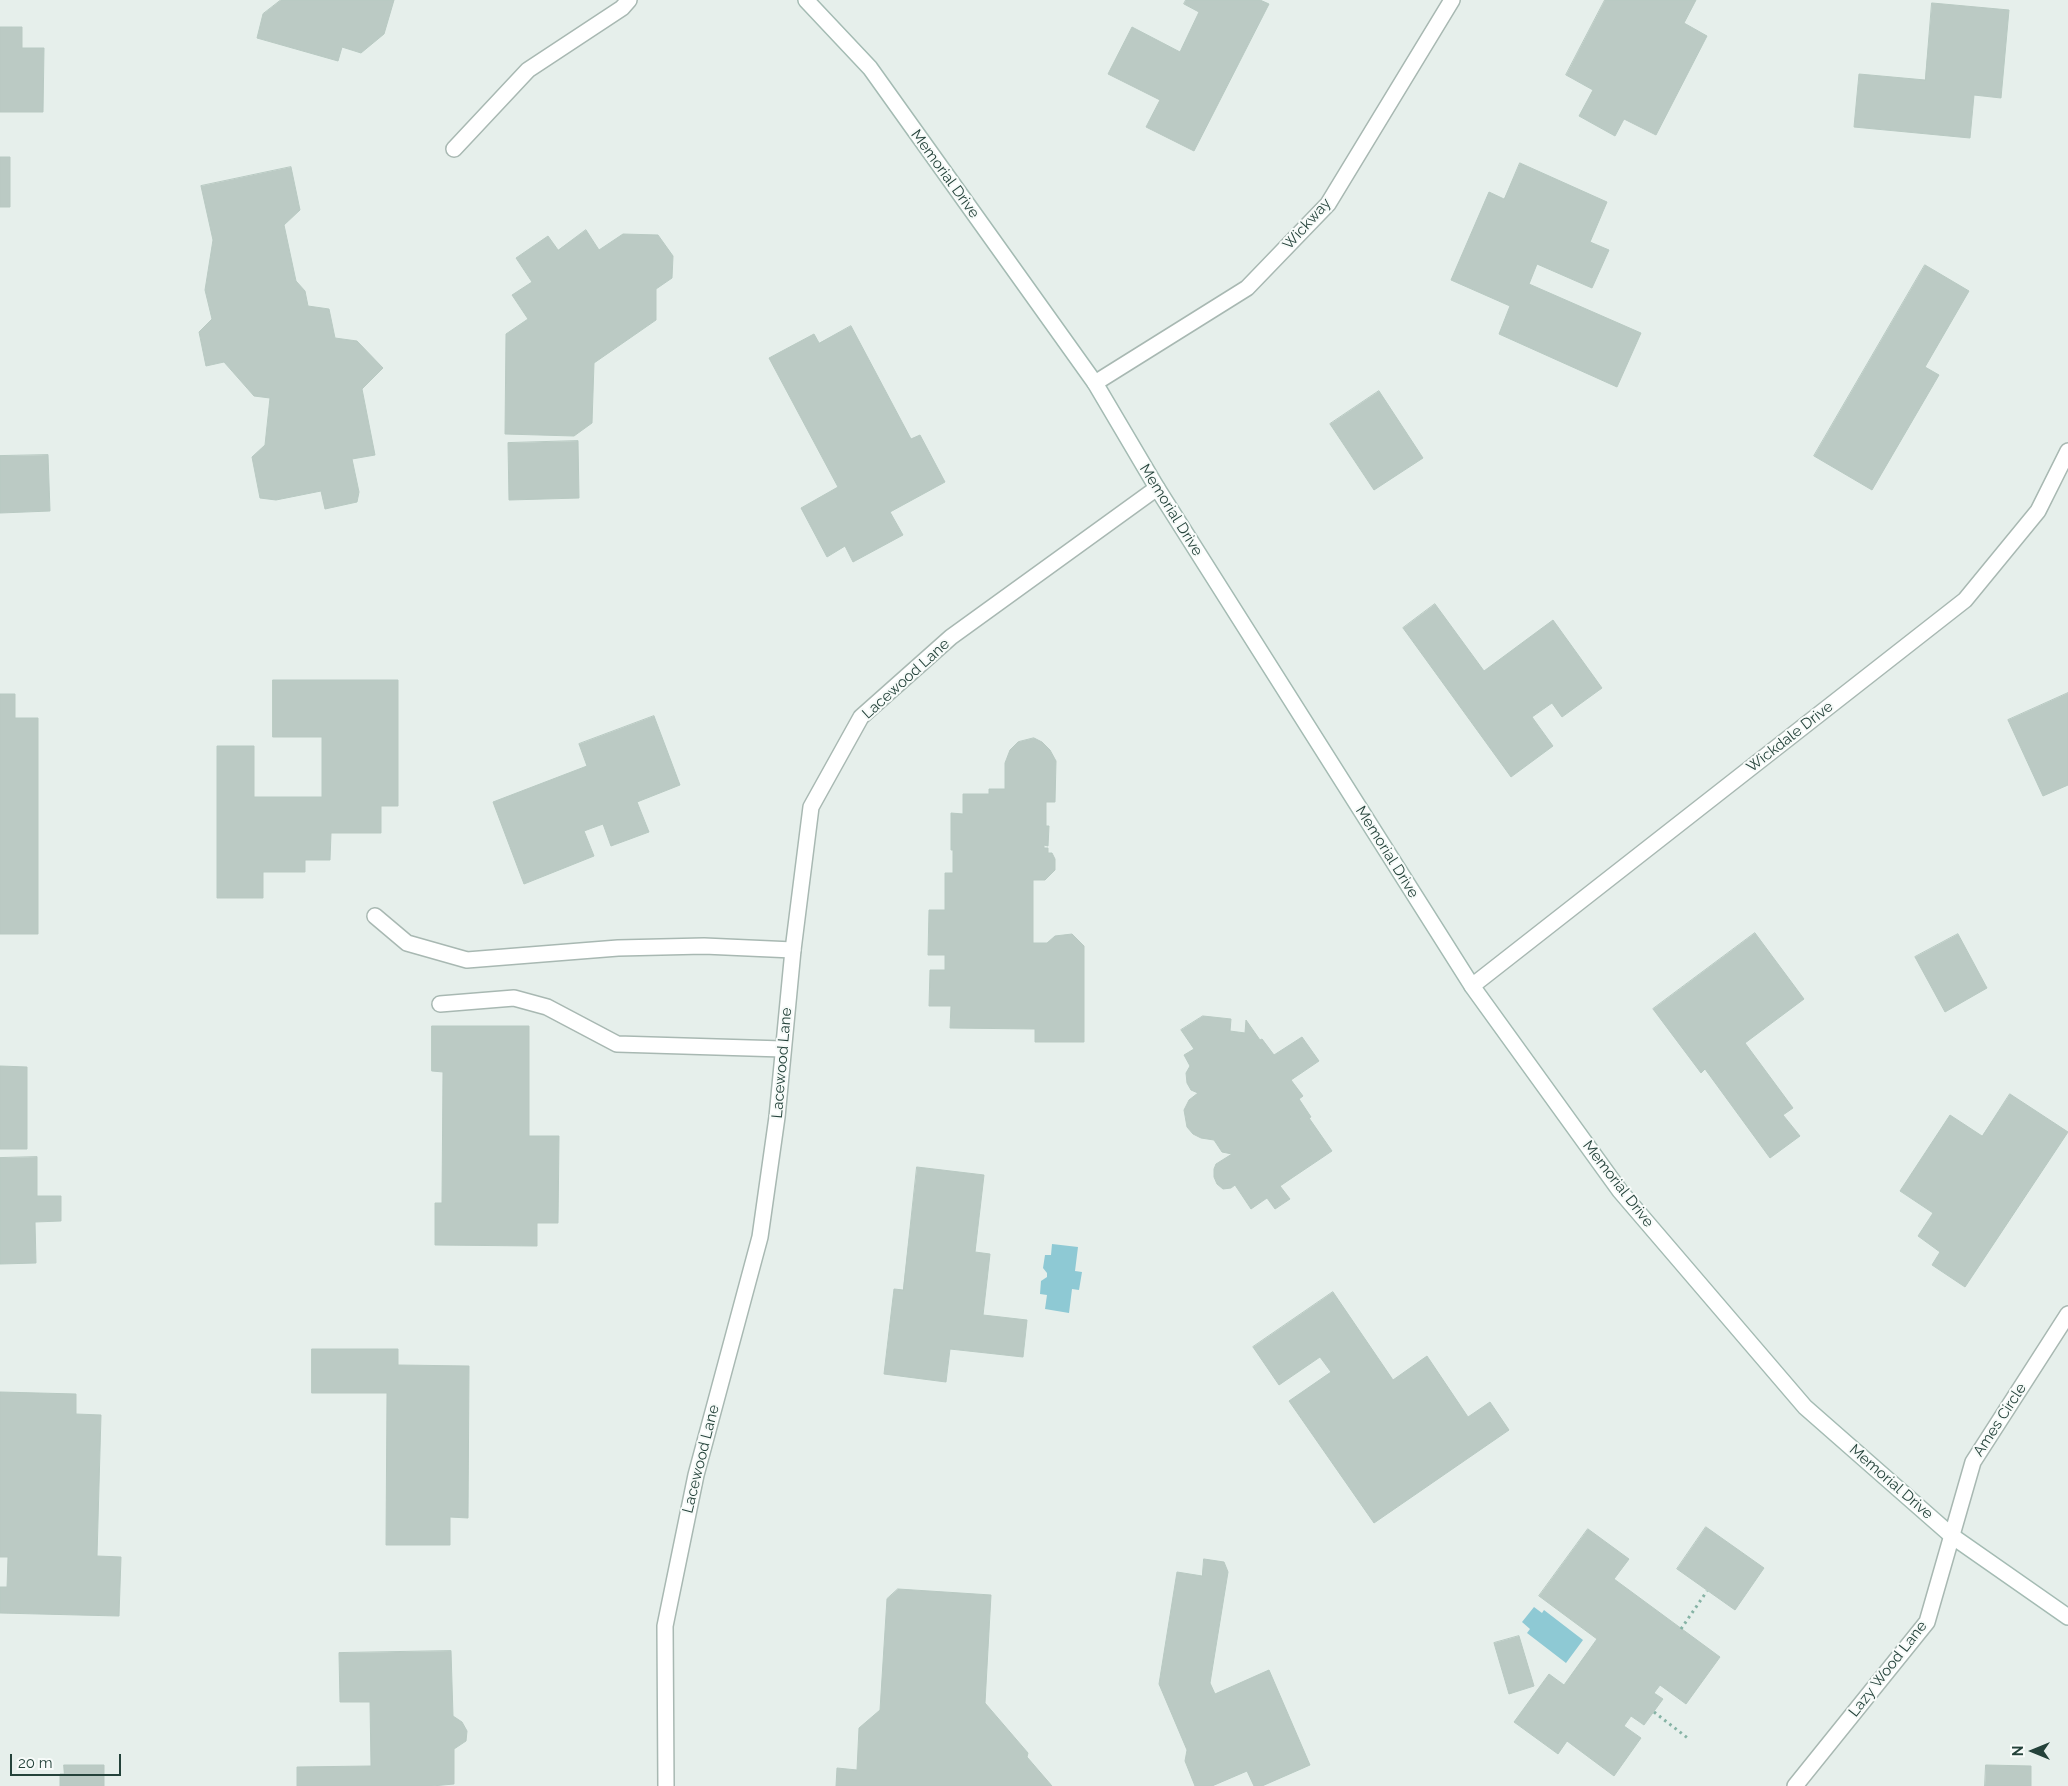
<!DOCTYPE html>
<style>
body{margin:0}
#map{position:relative;width:2068px;height:1786px;overflow:hidden;background:#e6efeb;font-family:Raleway,sans-serif}
canvas{display:block}
.north{position:absolute;left:2008px;top:1726px;width:50px;height:50px;-webkit-text-stroke:4px #f7fbf9;paint-order:stroke;rotate:270deg;font-size:14px;font-weight:700;line-height:20px;text-align:center;color:#24423a}
.north::after{content:'';display:block;margin:auto;width:18px;height:22px;background:#24423a;clip-path:polygon(50% 0,100% 100%,50% 72%,0 100%)}
.scale{position:absolute;left:10px;top:1754px;width:111px;height:22px;box-sizing:border-box;border:2px solid #24423a;border-top:0;padding-left:6px;font-size:15px;line-height:18px;white-space:nowrap;color:#24423a;-webkit-text-stroke:4px #f7fbf9;paint-order:stroke}
</style>
<div id="map">
<canvas width="2068" height="1786"></canvas>
<div class="north">N</div>
<div class="scale">20 m</div>
</div>
<script>
const ctx = document.querySelector('canvas').getContext('2d');
ctx.lineJoin = 'round';
function paint(path, color) {
  ctx.fillStyle = color;
  ctx.fill(path, 'evenodd');
}
function stroke(path, color, width, dash) {
  ctx.strokeStyle = color;
  ctx.lineWidth = width;
  ctx.lineCap = dash ? 'butt' : 'round';
  ctx.setLineDash(dash || []);
  ctx.stroke(path);
}
function drawText(font, color, halo, rows, align = 'center') {
  ctx.font = font + ' Raleway,sans-serif';
  ctx.lineWidth = 4;
  ctx.setLineDash([]);
  ctx.textBaseline = 'middle';
  ctx.strokeStyle = halo;
  ctx.fillStyle = color;
  for (const [text, x, y, turn = 0] of rows) {
    ctx.save();
    ctx.translate(x, y);
    ctx.rotate((+turn || 0) * Math.PI / 180);
    ctx.textAlign = isNaN(turn) ? turn : align;
    if (halo) ctx.strokeText(text, 0, 0);
    ctx.fillText(text, 0, 0);
    ctx.restore();
  }
}
paint(new Path2D(`
 M1052,1244L1078,1247L1075,1271L1082,1272L1079,1290L1072,1289L1069,1313L1045,1309L1047,1295L1040,1294L1041,1281L1047,1277V1273L1043,1268L1045,1255H1051Z
 M1534,1607L1542,1613L1544,1610L1583,1640L1566,1663L1527,1633L1530,1629L1522,1622Z`), '#8ec9d4');
const building = new Path2D(`
 M281,0H394L384,34L361,53L342,47L338,61L257,38L263,14Z
 M1186,0H1260L1269,4L1194,151L1146,127L1160,100L1108,74L1132,27L1180,52L1199,12L1184,4Z
 M1605,0H1696L1684,23L1707,36L1656,135L1624,119L1615,136L1579,116L1593,90L1566,75Z
 M1932,3L2009,10L2001,98L1974,95L1970,138L1854,127L1859,74L1925,80Z
 M0,27H22V48H44L43,112H0Z
 M0,157H10V207H0Z
 M1520,163L1607,202L1590,242L1609,250L1592,288L1537,264L1529,284L1641,333L1617,387L1499,334L1510,306L1451,280L1489,192L1504,199Z
 M291,167L300,210L284,225L296,281L305,291L308,306L329,309L335,338L357,341L383,368L362,389L375,455L352,459L359,492L357,502L325,509L321,491L276,500L260,498L252,457L265,445L270,398L254,396L224,362L206,366L199,332L212,319L205,290L213,240L201,186Z
 M586,230L599,250L623,234L658,235L673,256L672,278L656,289V320L594,363L592,423L574,436L505,434L506,334L528,319L512,295L532,282L516,258L548,236L558,250Z
 M1925,265L1969,291L1925,367L1939,375L1872,490L1814,456Z
 M851,326L911,439L920,435L945,482L890,512L903,535L853,562L845,546L827,557L801,508L838,487L769,358L814,334L819,343Z
 M1379,391L1423,458L1374,490L1330,424Z
 M578,441L579,498L509,500L508,443Z
 M48,455L50,511L0,513V456Z
 M1435,604L1484,671L1553,620L1602,688L1562,717L1552,703L1532,717L1553,746L1511,777L1403,628Z
 M273,680H398V806H381V833H331L330,860H305V872H263V898H217V746H254V797H322V737H273Z
 M2068,693V785L2043,796L2008,720Z
 M0,694H15V718H38V934H0Z
 M654,716L680,785L637,802L649,832L611,846L603,824L584,831L594,856L524,884L493,802L587,766L579,744Z
 M1034,738L1042,742L1050,750L1056,761L1055,802H1046V826H1049L1048,846L1044,845V848H1048V853H1052L1055,859V870L1045,880H1033V943H1047L1055,936L1072,934L1084,946V1042H1035V1029L950,1028L951,1006H929L930,970H945V955H928L929,910H945V873H953V850H951V813L963,814V794H989V789H1005V763L1010,750L1018,742Z
 M1755,933L1804,999L1745,1043L1793,1108L1783,1115L1800,1136L1770,1158L1705,1069L1701,1073L1653,1009Z
 M1958,934L1987,988L1945,1012L1915,957Z
 M1203,1016L1231,1019L1230,1031L1245,1033L1246,1020L1260,1040L1262,1039L1274,1055L1302,1037L1319,1061L1291,1080L1303,1096L1299,1099L1311,1117L1309,1118L1332,1151L1280,1186L1290,1199L1275,1209L1267,1198L1251,1209L1235,1185L1231,1188L1223,1189L1217,1184L1214,1177V1169L1216,1164L1232,1154L1222,1152L1214,1140L1201,1138L1193,1134L1187,1127L1184,1110L1189,1100L1198,1093L1191,1090L1187,1083L1186,1073L1190,1066L1184,1055L1194,1049L1181,1030Z
 M432,1026H529V1136H559L558,1223H537V1246L435,1245V1203H442L443,1072L432,1071Z
 M0,1066L27,1067V1149H0Z
 M2010,1094L2068,1132L1965,1287L1932,1265L1940,1252L1918,1236L1933,1213L1900,1191L1950,1115L1982,1136Z
 M37,1157V1196H61V1221L35,1222L36,1263L0,1264V1158Z
 M917,1167L984,1175L975,1252L990,1254L983,1315L1027,1320L1023,1357L950,1349L946,1382L884,1374L894,1289L903,1290Z
 M1333,1292L1393,1380L1427,1356L1468,1417L1490,1402L1509,1430L1374,1523L1289,1401L1331,1372L1320,1357L1279,1385L1253,1347Z
 M312,1349H398V1365L469,1366L468,1518L450,1517V1545H386L387,1393H312Z
 M0,1392L76,1394V1414L101,1415L97,1556L121,1557L119,1616L0,1613V1587H7L8,1557H0Z
 M1706,1527L1764,1568L1735,1610L1677,1569Z
 M1588,1529L1629,1559L1614,1579L1720,1657L1686,1704L1660,1685L1654,1693L1663,1699L1644,1725L1631,1716L1624,1726L1641,1738L1614,1776L1567,1741L1558,1754L1514,1722L1549,1674L1564,1685L1597,1639L1539,1596Z
 M1204,1559L1224,1562L1228,1572L1210,1683L1215,1694L1269,1670L1310,1765L1262,1786H1254L1247,1771L1212,1786H1195L1185,1761L1187,1750L1159,1684L1177,1572L1202,1576Z
 M898,1589L991,1595L985,1703L1028,1753L1027,1757L1052,1786H836L837,1768L857,1770L859,1728L880,1710L887,1599Z
 M1519,1636L1534,1686L1509,1694L1494,1643Z
 M451,1651L453,1716L462,1722L467,1731L466,1741L454,1749V1784L432,1786H297V1767L371,1766L370,1702H340L339,1653Z
 M64,1765H104V1786H60V1774H64Z
 M1986,1765L2031,1766V1786H1985Z`);
paint(building, '#bbcac4');
stroke(building, '#b8c9c2', 1);
const lane = new Path2D(`
 M375,916L407,943L467,960L618,948L704,946L793,950
 M440,1004L514,998L547,1007L617,1044L783,1049`);
const street = new Path2D(`
 M454,149L528,70L622,8L629,0
 M1095,383L1247,288L1328,204L1452,0
 M1472,986L1965,600L2038,511L2068,451
 M666,1786L665,1626L696,1475L760,1237L777,1117L793,950L811,807L861,717L951,637L1157,488
 M1795,1786L1927,1622L1973,1462L2068,1314`);
const secondary = new Path2D(`
 M806,0L870,68L1095,383L1157,488L1472,986L1620,1191L1805,1407L1952,1536L2068,1617`);
stroke(lane, '#a8b8b2', 18);
stroke(street, '#a8b8b2', 18);
stroke(secondary, '#a4bbb3', 18);
stroke(new Path2D(`
 M1681,1629L1707,1591
 M1654,1712L1689,1739`), '#86b3a5', 3, [2.5, 4]);
stroke(lane, '#fff', 15);
stroke(street, '#fff', 15);
stroke(secondary, '#fff', 15);
drawText('15px', '#24423a', '#f7fbf9', [
 ["Memorial Drive",945,174,54],
 ["Wickway",1307,224,-48],
 ["Memorial Drive",1171,510,58],
 ["Lacewood Lane",906,679,-42],
 ["Wickdale Drive",1790,737,-38],
 ["Memorial Drive",1387,852,58],
 ["Lacewood Lane",782,1063,-85],
 ["Memorial Drive",1618,1184,52],
 ["Ames Circle",2000,1420,-57],
 ["Lacewood Lane",701,1459,-76],
 ["Memorial Drive",1891,1482,41],
 ["Lazy Wood Lane",1888,1669,-52]
]);
</script>
